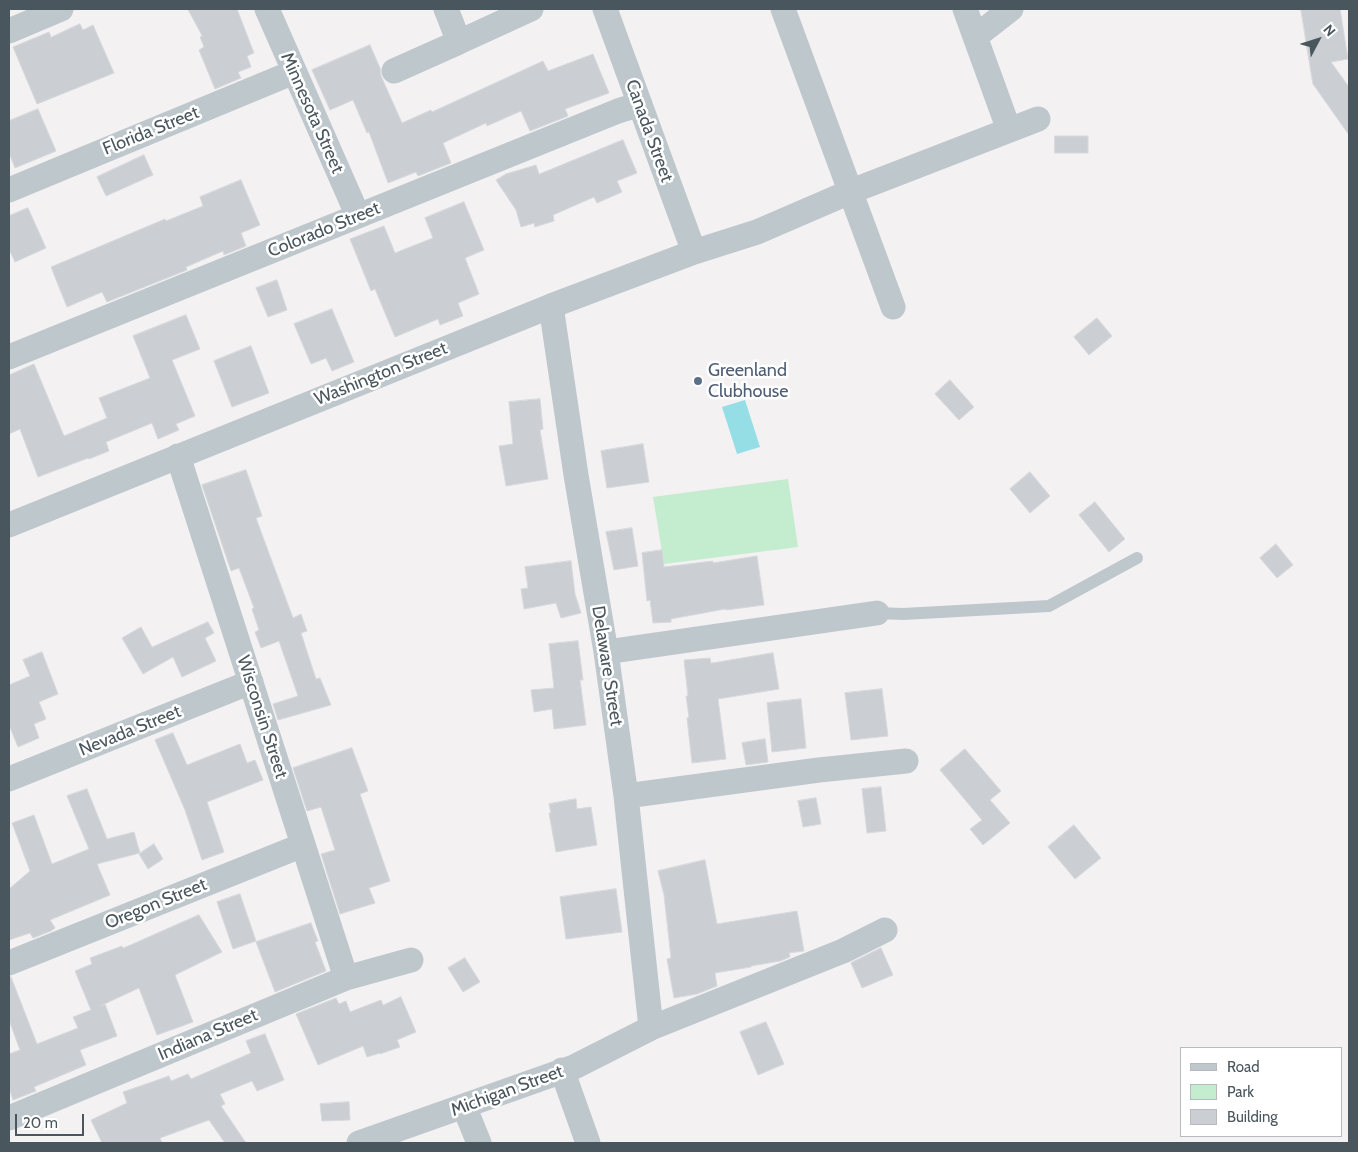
<!DOCTYPE html>
<style>
body{margin:0}
#map{position:relative;width:1358px;height:1152px;overflow:hidden;background:#f3f1f2;font-family:Cabin,sans-serif}
canvas{display:block}
.frame{position:absolute;inset:0;border:10px solid #4a565d;pointer-events:none}
.legend{position:absolute;left:1180px;top:1047px;width:162px;height:90px;box-sizing:border-box;background:#fff;border:1px solid #b7bbbe;margin:0;padding:6px 9px;list-style:none;font-size:15px;color:#4a565d}
.legend li{display:flex;align-items:center;gap:10px;height:25px}
.legend b{width:25px;border:1px solid #b7bbbe}
.north{position:absolute;left:1293px;top:15px;width:50px;height:50px;-webkit-text-stroke:4px #fff;paint-order:stroke;rotate:50deg;font-size:14px;font-weight:700;line-height:20px;text-align:center;color:#4a565d}
.north::after{content:'';display:block;margin:auto;width:18px;height:22px;background:#4a565d;clip-path:polygon(50% 0,100% 100%,50% 72%,0 100%)}
.scale{position:absolute;left:15px;top:1114px;width:69px;height:22px;box-sizing:border-box;border:2px solid #4a565d;border-top:0;padding-left:6px;font-size:15px;line-height:18px;white-space:nowrap;color:#4a565d;-webkit-text-stroke:4px #fff;paint-order:stroke}
</style>
<div id="map">
<canvas width="1358" height="1152"></canvas>
<div class="frame"></div>
<ul class="legend">
<li><b style="height:6px;background:#bec7cc"></b>Road</li>
<li><b style="height:14px;background:#c4eccf"></b>Park</li>
<li><b style="height:14px;background:#cbcfd3"></b>Building</li>
</ul>
<div class="north">N</div>
<div class="scale">20 m</div>
</div>
<script>
const ctx = document.querySelector('canvas').getContext('2d');
ctx.lineJoin = 'round';
function paint(path, color) {
  ctx.fillStyle = color;
  ctx.fill(path, 'evenodd');
}
function stroke(path, color, width, dash) {
  ctx.strokeStyle = color;
  ctx.lineWidth = width;
  ctx.lineCap = dash ? 'butt' : 'round';
  ctx.setLineDash(dash || []);
  ctx.stroke(path);
}
function drawText(font, color, halo, rows, align = 'center') {
  ctx.font = font + ' Cabin,sans-serif';
  ctx.lineWidth = 5;
  ctx.setLineDash([]);
  ctx.textBaseline = 'middle';
  ctx.strokeStyle = halo;
  ctx.fillStyle = color;
  for (const [text, x, y, turn = 0] of rows) {
    ctx.save();
    ctx.translate(x, y);
    ctx.rotate((+turn || 0) * Math.PI / 180);
    ctx.textAlign = isNaN(turn) ? turn : align;
    if (halo) ctx.strokeText(text, 0, 0);
    ctx.fillText(text, 0, 0);
    ctx.restore();
  }
}
paint(new Path2D(`
 M788,479L798,547L664,564L653,497Z`), '#c4eccf');
paint(new Path2D(`
 M745,400L760,447L737,454L722,407Z`), '#95dee6');
const building = new Path2D(`
 M188,9H237L254,53L247,56L251,67L238,72L241,78L215,89L199,50L204,47L200,37L202,36Z
 M1301,9H1340L1348,59L1331,62L1349,87V135L1313,84Z
 M80,24L83,30L93,25L114,73L37,104L13,47L49,32L51,37Z
 M370,45L380,68L381,76L402,123L431,110L432,112L543,61L548,71L593,54L609,93L565,109L568,116L530,131L521,111L487,126L486,123L443,143L451,163L418,176L416,172L388,183L369,132L367,133L353,100L330,110L312,70Z
 M38,109L56,151L15,168L9,153V121Z
 M1055,136H1088V153H1055Z
 M623,140L637,173L617,181L622,192L597,203L594,197L553,215L554,221L535,227L534,223L521,227L516,210L496,180L506,174L536,165L539,174Z
 M144,155L153,175L106,196L97,177Z
 M241,180L260,225L241,233L246,246L224,255L223,251L186,267L187,270L107,302L102,292L67,307L51,267L165,219L166,221L203,206L200,197Z
 M464,202L484,250L465,258L479,294L458,303L463,316L440,325L438,319L395,337L375,289L371,291L350,239L384,226L395,253L433,238L425,218Z
 M28,208L46,248L15,262L9,249V216Z
 M277,280L287,310L268,317L256,288Z
 M332,309L354,362L332,371L326,358L311,364L294,324Z
 M186,315L200,349L172,360L195,416L176,424L179,430L158,439L152,423L106,442L109,451L89,459L88,458L38,477L20,429L9,434V375L34,364L64,436L107,418L99,398L150,378L133,336Z
 M1097,318L1112,336L1089,355L1074,337Z
 M251,346L269,393L232,407L214,361Z
 M950,380L974,407L959,420L935,394Z
 M540,399L543,429L540,430L548,479L506,486L499,446L513,444L509,402Z
 M643,444L649,482L607,488L601,451Z
 M246,470L262,516L256,518L270,556L293,618L301,614L307,631L301,633L316,679L320,678L331,705L278,720L273,704L298,696L279,641L261,648L255,632L259,630L252,609L254,608L239,568L231,571L202,485Z
 M1030,472L1050,496L1030,513L1010,489Z
 M1095,502L1125,539L1109,552L1079,515Z
 M632,528L638,566L614,570L606,532Z
 M1276,544L1293,565L1277,578L1260,558Z
 M662,550L664,567L713,561V563L757,556L764,605L726,610L725,609L671,619V622L653,623L650,600L647,601L642,553Z
 M571,561L575,594L581,613L561,618L556,603L524,609L521,589L528,588L525,567Z
 M208,622L214,633L205,638L216,661L182,677L173,657L143,674L122,638L141,627L152,647Z
 M578,641L583,680H580L586,725L554,729L552,709L534,712L531,690L554,688L549,644Z
 M42,652L58,694L39,702L46,719L34,724L39,738L18,747L9,725V685L30,676L23,660Z
 M773,653L779,689L718,699L726,759L692,763L687,718L689,717L686,696H688L684,660L710,658L711,663Z
 M882,689L888,736L851,740L845,693Z
 M801,699L806,748L772,752L767,703Z
 M173,733L187,765L240,744L247,763L255,760L263,780L207,802L224,852L202,860L185,810L155,740Z
 M765,739L768,762L746,765L742,743Z
 M352,748L368,791L360,794L390,881L369,888L375,903L340,914L321,854L335,850L321,807L307,811L293,768Z
 M965,749L1001,791L990,800L1010,823L983,845L970,829L982,820L940,770Z
 M881,787L886,831L867,833L862,789Z
 M87,789L107,839L134,832L140,853L97,864L110,895L50,920L55,928L51,931L33,938L30,933L9,940V889L30,871L12,823L34,815L52,864L89,849L67,796Z
 M816,798L821,824L803,827L798,801Z
 M576,799L577,809L591,807L597,845L556,852L549,813H551L549,804Z
 M1074,825L1101,858L1075,879L1048,847Z
 M154,844L163,859L148,869L139,854Z
 M705,860L717,924L797,911L804,951L789,953L790,957L780,961L751,966V967L715,973L717,986L697,994L674,998L667,959L671,958L664,895L658,871Z
 M616,889L622,932L566,939L560,897Z
 M240,894L256,941L233,949L217,902Z
 M199,915L222,952L175,975L193,1022L157,1035L139,988L100,1006L105,1004L117,1036L80,1050L86,1065L34,1087L36,1091L13,1100L9,1087V1054L20,1050L9,1020V977H11L37,1044L78,1028L73,1017L91,1010L75,971L92,964L90,958L122,946L123,948Z
 M311,923L318,941L315,942L326,971L275,992L256,942Z
 M881,948L893,975L862,988L851,963Z
 M465,958L480,982L463,992L448,968Z
 M401,997L416,1032L397,1040L400,1047L380,1054V1053L367,1057L363,1046L318,1065L296,1014L336,998L339,1004L346,1001L350,1012L381,1000L383,1005Z
 M766,1022L784,1064L758,1075L740,1032Z
 M265,1034L284,1080L257,1091L252,1081L220,1094L225,1104L221,1106L246,1143H225L209,1120L160,1138L162,1143H102L91,1120L127,1103L123,1092L169,1076L171,1081L188,1074L191,1079L251,1053L246,1041Z
 M349,1102L350,1120L322,1121L320,1104Z`);
paint(building, '#cbcfd3');
stroke(building, '#d6d8dc', 1);
stroke(new Path2D(`
 M877,613L903,614L1049,606L1137,558`), '#bec7cc', 12);
stroke(new Path2D(`
 M267,9L358,216
 M446,9L459,42L531,9
 M605,9L694,252
 M783,9L893,307
 M965,9L1009,130
 M9,31L61,9
 M975,37L1011,9
 M394,71L459,42
 M9,190L294,72
 M551,306L576,475L606,652L626,796L651,1028
 M9,357L618,111L640,104
 M178,456L346,978
 M9,525L551,306L694,252L757,232L852,191L1038,119
 M606,652L877,613
 M9,779L251,682
 M626,796L819,770L906,761
 M9,963L303,845
 M562,1070L588,1143
 M464,1106L479,1143
 M9,1118L346,978L411,960
 M359,1143L574,1067L651,1028L843,951L885,930`), '#bec7cc', 25);
for (const [x, y, r, color] of [
 [698,381,5,"#5c6f8a"]
]) {
  const dot = new Path2D();
  dot.arc(x, y, r, 0, 2 * Math.PI);
  ctx.fillStyle = color;
  ctx.fill(dot);
  stroke(dot, '#fff', 2);
}
drawText('18px', '#4a565d', '#fff', [
 ["Minnesota Street",312,113,66],
 ["Florida Street",151,131,-22],
 ["Canada Street",649,131,70],
 ["Colorado Street",324,230,-22],
 ["Washington Street",381,374,-22],
 ["Delaware Street",607,666,81],
 ["Wisconsin Street",262,717,72],
 ["Nevada Street",130,731,-22],
 ["Oregon Street",156,904,-22],
 ["Indiana Street",208,1035,-23],
 ["Michigan Street",507,1091,-20]
]);
drawText('18px', '#4e5e75', '#fff', [
 ["Greenland",708,371],
 ["Clubhouse",708,392]
], 'left');
</script>
